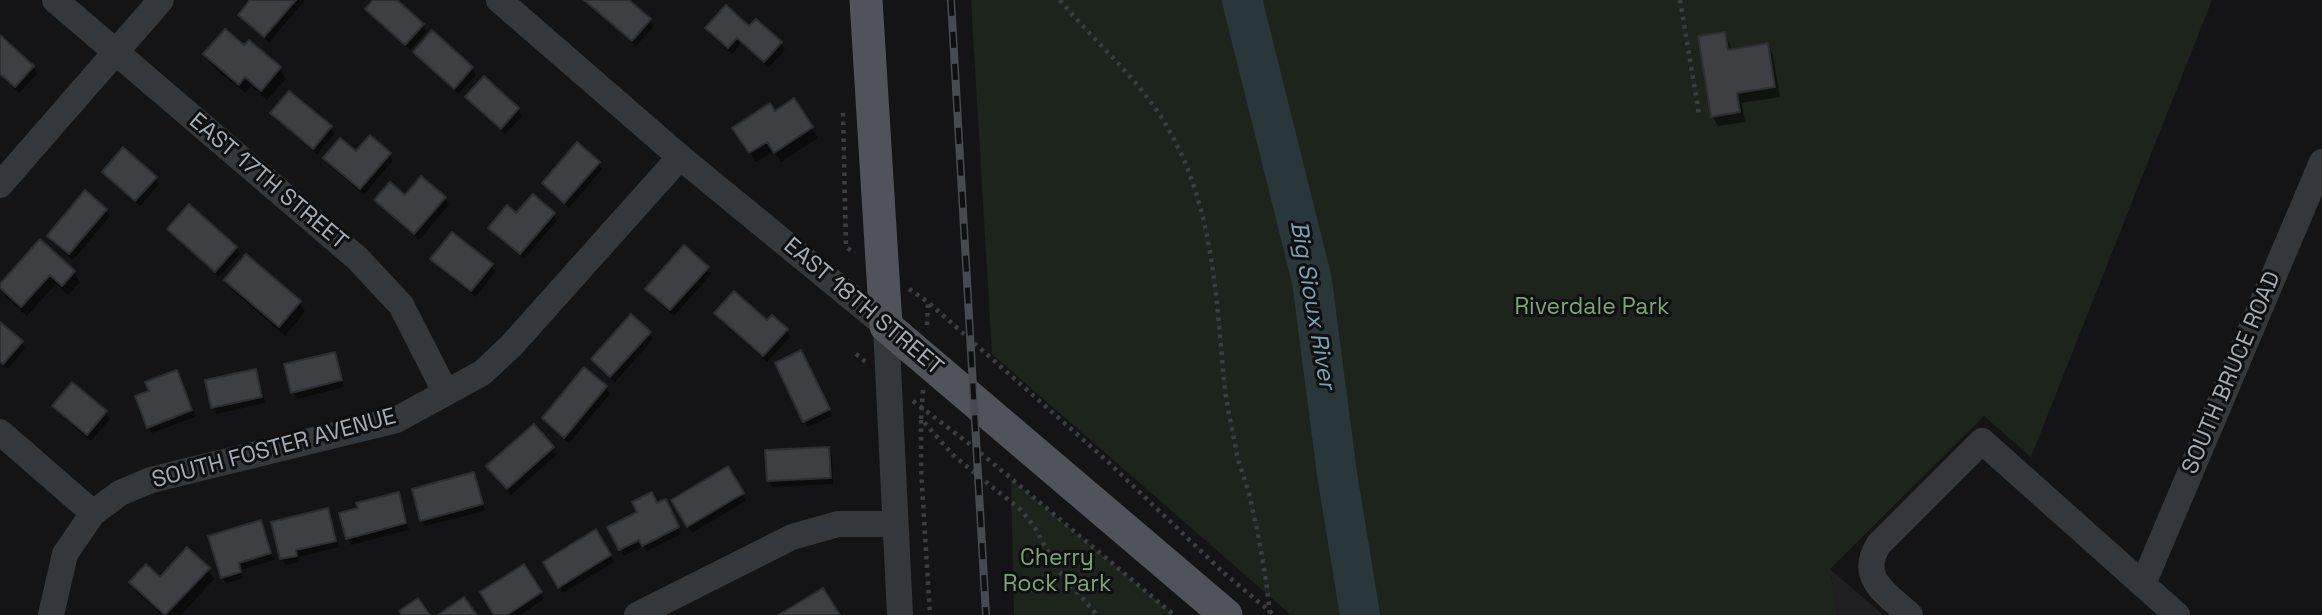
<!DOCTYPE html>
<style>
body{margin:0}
canvas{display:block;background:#141416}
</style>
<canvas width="2322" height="615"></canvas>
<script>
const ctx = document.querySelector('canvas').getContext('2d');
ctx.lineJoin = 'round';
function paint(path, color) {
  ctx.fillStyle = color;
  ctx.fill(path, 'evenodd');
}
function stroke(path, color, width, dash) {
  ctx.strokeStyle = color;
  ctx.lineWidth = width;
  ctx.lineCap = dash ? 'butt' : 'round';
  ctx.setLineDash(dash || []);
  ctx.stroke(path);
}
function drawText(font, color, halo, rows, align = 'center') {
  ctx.font = font + ' "Space Grotesk",sans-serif';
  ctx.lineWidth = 6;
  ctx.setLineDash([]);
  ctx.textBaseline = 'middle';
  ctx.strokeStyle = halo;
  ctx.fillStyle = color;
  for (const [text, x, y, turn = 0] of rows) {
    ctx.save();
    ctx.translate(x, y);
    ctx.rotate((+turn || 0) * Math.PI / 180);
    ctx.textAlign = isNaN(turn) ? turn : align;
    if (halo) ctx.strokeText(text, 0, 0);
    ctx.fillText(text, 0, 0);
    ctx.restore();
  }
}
paint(new Path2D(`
 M1830,569L1883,615H1838Z`), '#202023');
paint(new Path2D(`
 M971,0H2212L2031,457L1984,416L1830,569L1838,615H1291L992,354Z
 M1011,479L1174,615H1014Z`), '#1c241b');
paint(new Path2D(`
 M252,0H305L269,42L244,21L240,15Z
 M376,0H394L423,25L426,32L410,50L371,16L367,9Z
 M584,0H627L650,20L654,26L636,46Z
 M707,28H750L781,43L785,50L769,68L741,43L732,54L711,35Z
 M1724,34L1730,44L1731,51L1768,45L1773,55L1780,97L1742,103L1745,122L1718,126L1712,116Z
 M0,37L33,67L37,74L19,93L0,75Z
 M249,42L280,69L286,79L267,100L251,86L245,93L211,65L205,55L244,48Z
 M415,52L472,68L476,75L458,94L419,58Z
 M468,97L518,109L522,116L505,134L471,104Z
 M794,101L818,138L781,162L774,151L756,162L740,138Z
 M272,114L330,127L334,134L317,154L276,120Z
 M389,154L393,160L364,195L329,165L325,159Z
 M598,163L602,169L569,208L548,190L544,184Z
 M104,172L155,178L159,184L140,206L108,178Z
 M406,197L445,198L449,205L419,240L380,207L376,200Z
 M106,210L110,216L73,260L52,242L49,236Z
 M553,214L557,220L524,259L494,234L490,228Z
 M169,229L236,248L240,254L219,277L173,235Z
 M40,242L74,272L80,282L68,295L56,284L27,316L6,297L0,287Z
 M433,259L491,265L495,272L476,297L436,265Z
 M707,268L711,274L674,316L651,296L648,289Z
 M226,280L300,302L305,312L285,336L232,290Z
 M717,313L767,323L787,330L790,337L767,362L720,320Z
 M0,324L21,342L25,348L8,369L0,362Z
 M649,333L653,339L615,382L597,366L593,359Z
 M334,354L344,387L297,399L293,392Z
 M804,358L832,416L808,427L804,421Z
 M585,370L606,388L610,394L569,443L547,425L544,418Z
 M255,371L259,378L265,403L217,414L213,408Z
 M180,378L195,417L152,433L148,427Z
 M54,406L106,412L110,419L91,441L58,413Z
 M533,427L556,455L511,495L488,466Z
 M828,449L832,456L833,484L772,487L769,481Z
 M727,469L746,501L692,533L673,501Z
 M474,474L477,481L485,511L425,526L422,520Z
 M398,494L401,501L409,530L351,545L348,538Z
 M657,505L669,508L681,534L647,551L644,546L624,556L609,528Z
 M328,510L331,517L339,547L298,557L299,562L286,565L282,559L273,523Z
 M260,522L274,560L241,570L243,578L226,584L222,577Z
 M595,532L614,562L563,593L545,563Z
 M523,566L544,599L520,615H496Z
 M208,569L214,579L181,615H162L137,592L131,582L161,579Z`), '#0007');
stroke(new Path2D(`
 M1242,0L1312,281L1337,474L1360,615`), '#29363a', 40);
const building = new Path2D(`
 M250,0H296L264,37L238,15Z
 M373,0H397L424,24L405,45L365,9Z
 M584,0H629L651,19L632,41Z
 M726,5L749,26L756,19L782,42L764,62L737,38L728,48L705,28Z
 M225,29L244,45L249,40L281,67L261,91L245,77L239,85L203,54Z
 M432,30L473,67L454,89L413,52Z
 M1725,32L1728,50L1768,43L1775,87L1737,93L1740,112L1711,117L1698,36Z
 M0,35L34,66L15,87L0,74Z
 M484,76L519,108L501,129L465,97Z
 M289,91L332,126L313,149L270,113Z
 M794,98L813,127L774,153L767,142L749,153L732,128L770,103L775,111Z
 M370,135L391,153L360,189L323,158L340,138L356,151Z
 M577,142L600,162L564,203L542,183Z
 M123,147L157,177L135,201L102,172Z
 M421,176L446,197L414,234L374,200L390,182L405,195Z
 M85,190L107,209L69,254L47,236Z
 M533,194L555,213L520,254L488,228L507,205L516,213Z
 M189,204L237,247L215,272L167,229Z
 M452,232L493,264L471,291L430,259Z
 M40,239L75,271L62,286L50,275L21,307L0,288V284Z
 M684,245L709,267L670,310L645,289Z
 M246,254L301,301L279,327L224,280Z
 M734,291L767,320L772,315L788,329L763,356L714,313Z
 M631,314L651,332L610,377L591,359Z
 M0,322L23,341L3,364L0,361Z
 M801,350L830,409L803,422L775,363Z
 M335,352L342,380L291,393L284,364Z
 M584,367L607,386L564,438L542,418Z
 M256,369L262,397L211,408L205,380Z
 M177,370L192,410L147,428L135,396L149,391L145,382Z
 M72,382L107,411L87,435L52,406Z
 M534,424L554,447L507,489L486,466Z
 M829,447L831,478L767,481L765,450Z
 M728,466L744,493L687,527L671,500Z
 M474,472L483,504L420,521L412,489Z
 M399,492L406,523L346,539L339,513L358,508L356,503Z
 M652,492L657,503L666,499L679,527L642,546L639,540L619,550L607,527L637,512L632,502Z
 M328,508L336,541L296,550L297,556L280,559L271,522Z
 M261,520L271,553L239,563L241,572L221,578L208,536Z
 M596,529L611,555L558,588L543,562Z
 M187,547L210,568L165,615L129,582L146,564L160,577Z
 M524,564L542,592L507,615H494L480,592Z
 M823,588L840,615H778L785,611Z
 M464,597L477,615H438Z
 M418,598L430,615H402L399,611Z`);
paint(building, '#3e3f43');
stroke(building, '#2d2e32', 2);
stroke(new Path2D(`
 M1060,0C1096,44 1141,80 1169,130C1213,207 1216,295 1224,381C1226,404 1232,427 1236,449C1238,463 1244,476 1248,490C1258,531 1266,573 1270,615
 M1680,0L1699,114
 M843,113L846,247L855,253
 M909,289L928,302L1106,460L1224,573
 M927,325L928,303
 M856,354L866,362
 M923,390L921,419L955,457L1021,510L1034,526L1058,570L1097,615
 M913,401L976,449L1174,615
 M921,420V469L930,615`), '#3a3e42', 4.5, [3.5, 5]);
stroke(new Path2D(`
 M55,0L357,258L401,305L446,393
 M499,0L680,157L886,326L900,615
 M0,185L161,0
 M0,432L93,513
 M2143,584L2322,162
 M51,615L65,554L93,513L120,493L151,480L396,420L482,373L511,346L680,157
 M637,615L792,537L838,524H894
 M1910,615C1887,594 1857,578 1879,544L1982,441L2177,615`), '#34373b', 26);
stroke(new Path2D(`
 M866,0L886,326L1226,615`), '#50545a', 33);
const rail = new Path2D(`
 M951,0L986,615`);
stroke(rail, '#474b50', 8);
stroke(rail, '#0f0f11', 5, [16]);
stroke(new Path2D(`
 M1224,573L1274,615`), '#3a3e42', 4.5, [3.5, 5]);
drawText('23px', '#a4adb7', '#0f0f11', [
 ["EAST 17TH STREET",268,182,40],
 ["EAST 18TH STREET",863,307,40],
 ["SOUTH BRUCE ROAD",2232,373,-67],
 ["SOUTH FOSTER AVENUE",274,449,-15]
]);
drawText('23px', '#7ea479', '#0f0f11', [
 ["Riverdale Park",1592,308],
 ["Cherry",1057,559],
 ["Rock Park",1057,585]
]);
drawText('italic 24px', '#78a3b5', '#0f0f11', [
 ["Big Sioux River",1312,305,80]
]);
</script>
